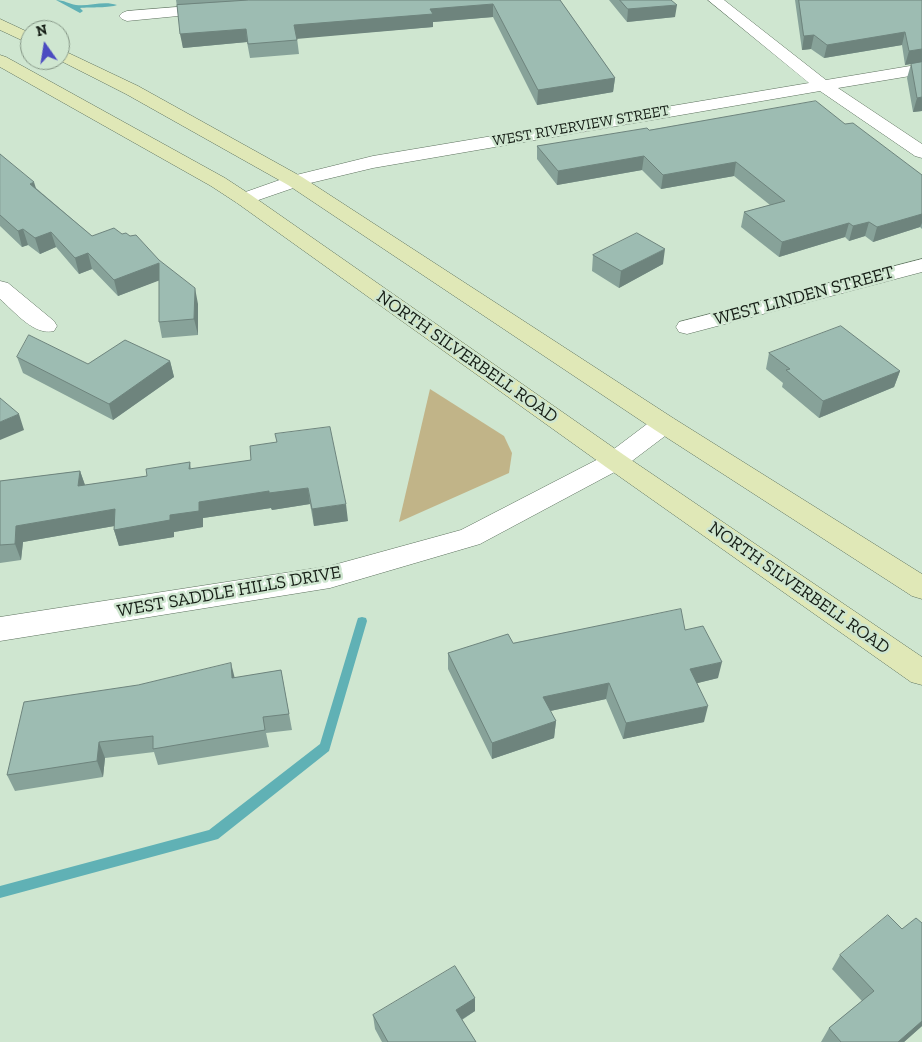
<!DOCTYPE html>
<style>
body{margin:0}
#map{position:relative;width:922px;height:1042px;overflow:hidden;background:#cfe6d0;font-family:"Zilla Slab",serif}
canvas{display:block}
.north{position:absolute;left:20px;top:20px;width:50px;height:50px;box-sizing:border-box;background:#cfe6d0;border:1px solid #859686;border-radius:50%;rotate:347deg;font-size:14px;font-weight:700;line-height:20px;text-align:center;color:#161e16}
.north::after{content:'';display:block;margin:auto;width:18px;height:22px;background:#4b4bc1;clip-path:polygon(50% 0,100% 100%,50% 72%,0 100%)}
</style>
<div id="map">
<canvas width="922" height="1042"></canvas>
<div class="north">N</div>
</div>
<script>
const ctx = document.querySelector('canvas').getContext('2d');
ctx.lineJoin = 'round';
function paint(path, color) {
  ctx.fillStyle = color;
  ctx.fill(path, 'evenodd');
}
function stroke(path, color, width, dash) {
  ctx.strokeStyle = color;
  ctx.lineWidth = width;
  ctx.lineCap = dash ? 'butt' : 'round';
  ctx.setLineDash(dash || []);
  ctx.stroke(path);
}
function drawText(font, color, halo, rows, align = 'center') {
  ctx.font = font + ' "Zilla Slab",serif';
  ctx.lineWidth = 5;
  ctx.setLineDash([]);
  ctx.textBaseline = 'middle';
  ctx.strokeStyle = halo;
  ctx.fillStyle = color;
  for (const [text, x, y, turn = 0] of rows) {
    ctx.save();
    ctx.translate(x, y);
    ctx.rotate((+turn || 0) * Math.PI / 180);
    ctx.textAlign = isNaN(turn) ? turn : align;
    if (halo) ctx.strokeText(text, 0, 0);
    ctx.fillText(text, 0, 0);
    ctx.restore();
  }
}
paint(new Path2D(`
 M430,389L504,436L512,453L509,473L399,522Z`), '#c1b488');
paint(new Path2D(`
 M56,0C64,0 69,4 76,5C89,7 103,0 117,5C110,8 90,7 80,8L83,11L80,13Z
 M362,617L366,618L367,621L329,751L218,839L0,898V886L209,830L320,744L357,621L358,618Z`), '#60b1b5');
const minor = new Path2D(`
 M708,0H724L826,80L922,64V74L838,88L922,144V158L915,156L820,91L373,168L302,185L244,205L237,203L234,199L237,195L288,177L373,156L809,83Z
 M214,4L219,6L222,9L219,12L127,21L122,19L119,16L122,13L127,11Z
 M922,259V272L687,334L679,332L676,327L679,322Z
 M0,281L8,283L54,321L57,326L54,331C34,336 15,312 0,299Z
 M664,416L673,418L677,424L673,430L624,467L480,544L330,588L0,641V617L330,566L461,530L606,455L655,418Z`);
const secondary = new Path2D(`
 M0,19L30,33V44L0,30Z
 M60,49L138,86L302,177L673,418L922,574V599L912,596L655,430L288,185L126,94L59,60Z
 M0,55L6,57L225,178L251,195L624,455L922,657V685L911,682L606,467L237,203L211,186L0,67Z`);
stroke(minor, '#5e725f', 1);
stroke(secondary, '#5e725f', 1);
paint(minor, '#fff');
paint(secondary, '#e0e8b7');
paint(new Path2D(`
 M176,0H560L615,78L613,92L537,105L493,17L433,22V27L297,38L299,54L250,58L247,42L183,48Z
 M609,0H671L675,17L627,22Z
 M795,0H922V111L913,112L907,78L911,64L922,62L905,65L902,45L824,58L811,49L802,50Z
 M845,124L922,175V229L920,227L873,242L865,236L849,241L845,237L779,257L741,227L744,212L770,205L734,176L661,189L642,170L557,185L537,159V146L649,130Z
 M0,154L36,188L92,236L198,304V335L162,338L159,322V280L118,296L92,269L79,274L56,247L40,254L28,245L22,247L0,226Z
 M593,255L663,264L619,288L592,271Z
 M769,353L900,371L894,387L819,418L782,387L783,383L766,369Z
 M17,357L88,364L170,361L174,377L113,420L23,373Z
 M250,446L348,521L314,526L310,504L272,510L271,508L203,518V527L174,532V537L119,546L114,530V526L23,542L21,560L0,563V481L80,471L85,485L147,476L190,462L191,469L251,460Z
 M685,630L718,678L697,683L704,722L623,739L606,699L550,711L556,721L554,738L492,759L448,669V653L513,643Z
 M281,670L292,730L266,733L269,747L158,765L154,752L105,758L103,777L15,791L7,775L234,678Z
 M922,923V1026L904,1042H821L829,1028L862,1001L832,969L840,955L902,929Z
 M475,998V1011L462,1020L476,1042H382L375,1029L373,1015Z`), '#87a299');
paint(new Path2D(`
 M493,4V17L433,22V27L296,39L294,25L430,9Z
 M677,5L675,17L627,22L628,9Z
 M246,29L247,42L183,48L180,34Z
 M905,32L902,45L824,58L827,45Z
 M814,35L811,49L802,50L804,36Z
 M922,49V62L905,65L909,51Z
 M615,78L613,92L537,105L538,90Z
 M922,97V111L913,112L917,98Z
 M644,156L642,170L557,185L558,171Z
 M736,162L734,176L661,189L663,175Z
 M34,182L39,198L30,184Z
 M922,214V223L920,227L873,242L877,227Z
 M869,222L865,236L849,241L853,226Z
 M849,223L845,237L779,257L782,242Z
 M23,229L28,245L22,247L18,231Z
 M51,232L56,247L40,254L35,238Z
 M665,249L663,264L619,288L621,271Z
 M88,253L92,269L79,274L75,258Z
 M159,263L163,279L118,296L114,280Z
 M195,288L198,304V335L194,319Z
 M170,361L174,377L113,420L109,404Z
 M900,371L894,387L819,418L823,401Z
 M19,414L24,430L0,440V422Z
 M80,471L86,488L78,486Z
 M308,488L310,504L272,510L271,508L203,518V527L174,532V537L119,546L114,530L170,515L199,502L269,491Z
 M346,504L348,521L314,526L312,509Z
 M115,509L120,525L23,542L21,560L15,544L16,526Z
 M722,662L718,678L686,686L690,669Z
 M231,663L235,679L232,678Z
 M609,683L606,699L541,713L543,697Z
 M708,706L704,722L623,739L626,723Z
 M556,721L554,738L492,759V743Z
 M99,742L105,758L103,777L97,761Z
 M475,998V1011L456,1023V1010Z
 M922,1021V1026L904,1042H898Z`), '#6e847d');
const building = new Path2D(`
 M249,0H560L615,78L538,90L493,4L430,9L433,14L294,25L297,40L248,44L246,29L180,34L177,5Z
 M620,0H671L677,5L628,9Z
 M799,0H922V49L909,51L905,32L827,45L814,35L804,36Z
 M922,62V97L917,98L911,64Z
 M816,101L845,124L853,123L922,175V214L877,227L869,222L853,226L849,223L782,242L744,212L785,201L736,162L663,175L644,156L558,171L537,146L647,128L649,130Z
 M0,154L34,182L30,184L92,236L114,228L122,234L126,233L130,236L136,235L159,260L195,288L194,319L159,322V263L114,280L88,253L75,258L51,232L35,238L23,229L18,231L0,215Z
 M637,233L665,249L621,271L593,255Z
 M841,326L900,371L823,401L786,370L790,369L769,353Z
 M29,335L88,364L125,340L170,361L109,404L17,357Z
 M0,398L19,414L0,422Z
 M330,427L346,504L312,509L308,488L269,493V491L199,502V511L170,515V520L114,530L115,509L16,526L15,544L0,545V481L80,471L78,486L147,476L146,469L190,462L189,469L251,460L250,446L277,442L275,434Z
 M681,609L685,630L703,626L722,662L690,669L708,706L626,723L609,683L543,697L556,721L492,743L448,653L508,634L513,643Z
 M231,663L232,678L281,670L289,714L263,717L265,730L153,749V736L99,742L97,761L7,775L24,702L138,685Z
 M888,915L902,929L916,918L922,923V1021L898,1042H841L829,1028L874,991L840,955Z
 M455,966L475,998L456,1010L476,1042H388L373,1015Z`);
paint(building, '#9dbcb2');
stroke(building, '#6e847d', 1);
drawText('15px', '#161e16', '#cfe6d0', [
 ["WEST RIVERVIEW STREET",581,126,-10]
]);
drawText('18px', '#161e16', '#cfe6d0', [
 ["WEST LINDEN STREET",804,296,-15],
 ["NORTH SILVERBELL ROAD",467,357,35],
 ["NORTH SILVERBELL ROAD",799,588,35],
 ["WEST SADDLE HILLS DRIVE",229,592,-10]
]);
</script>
